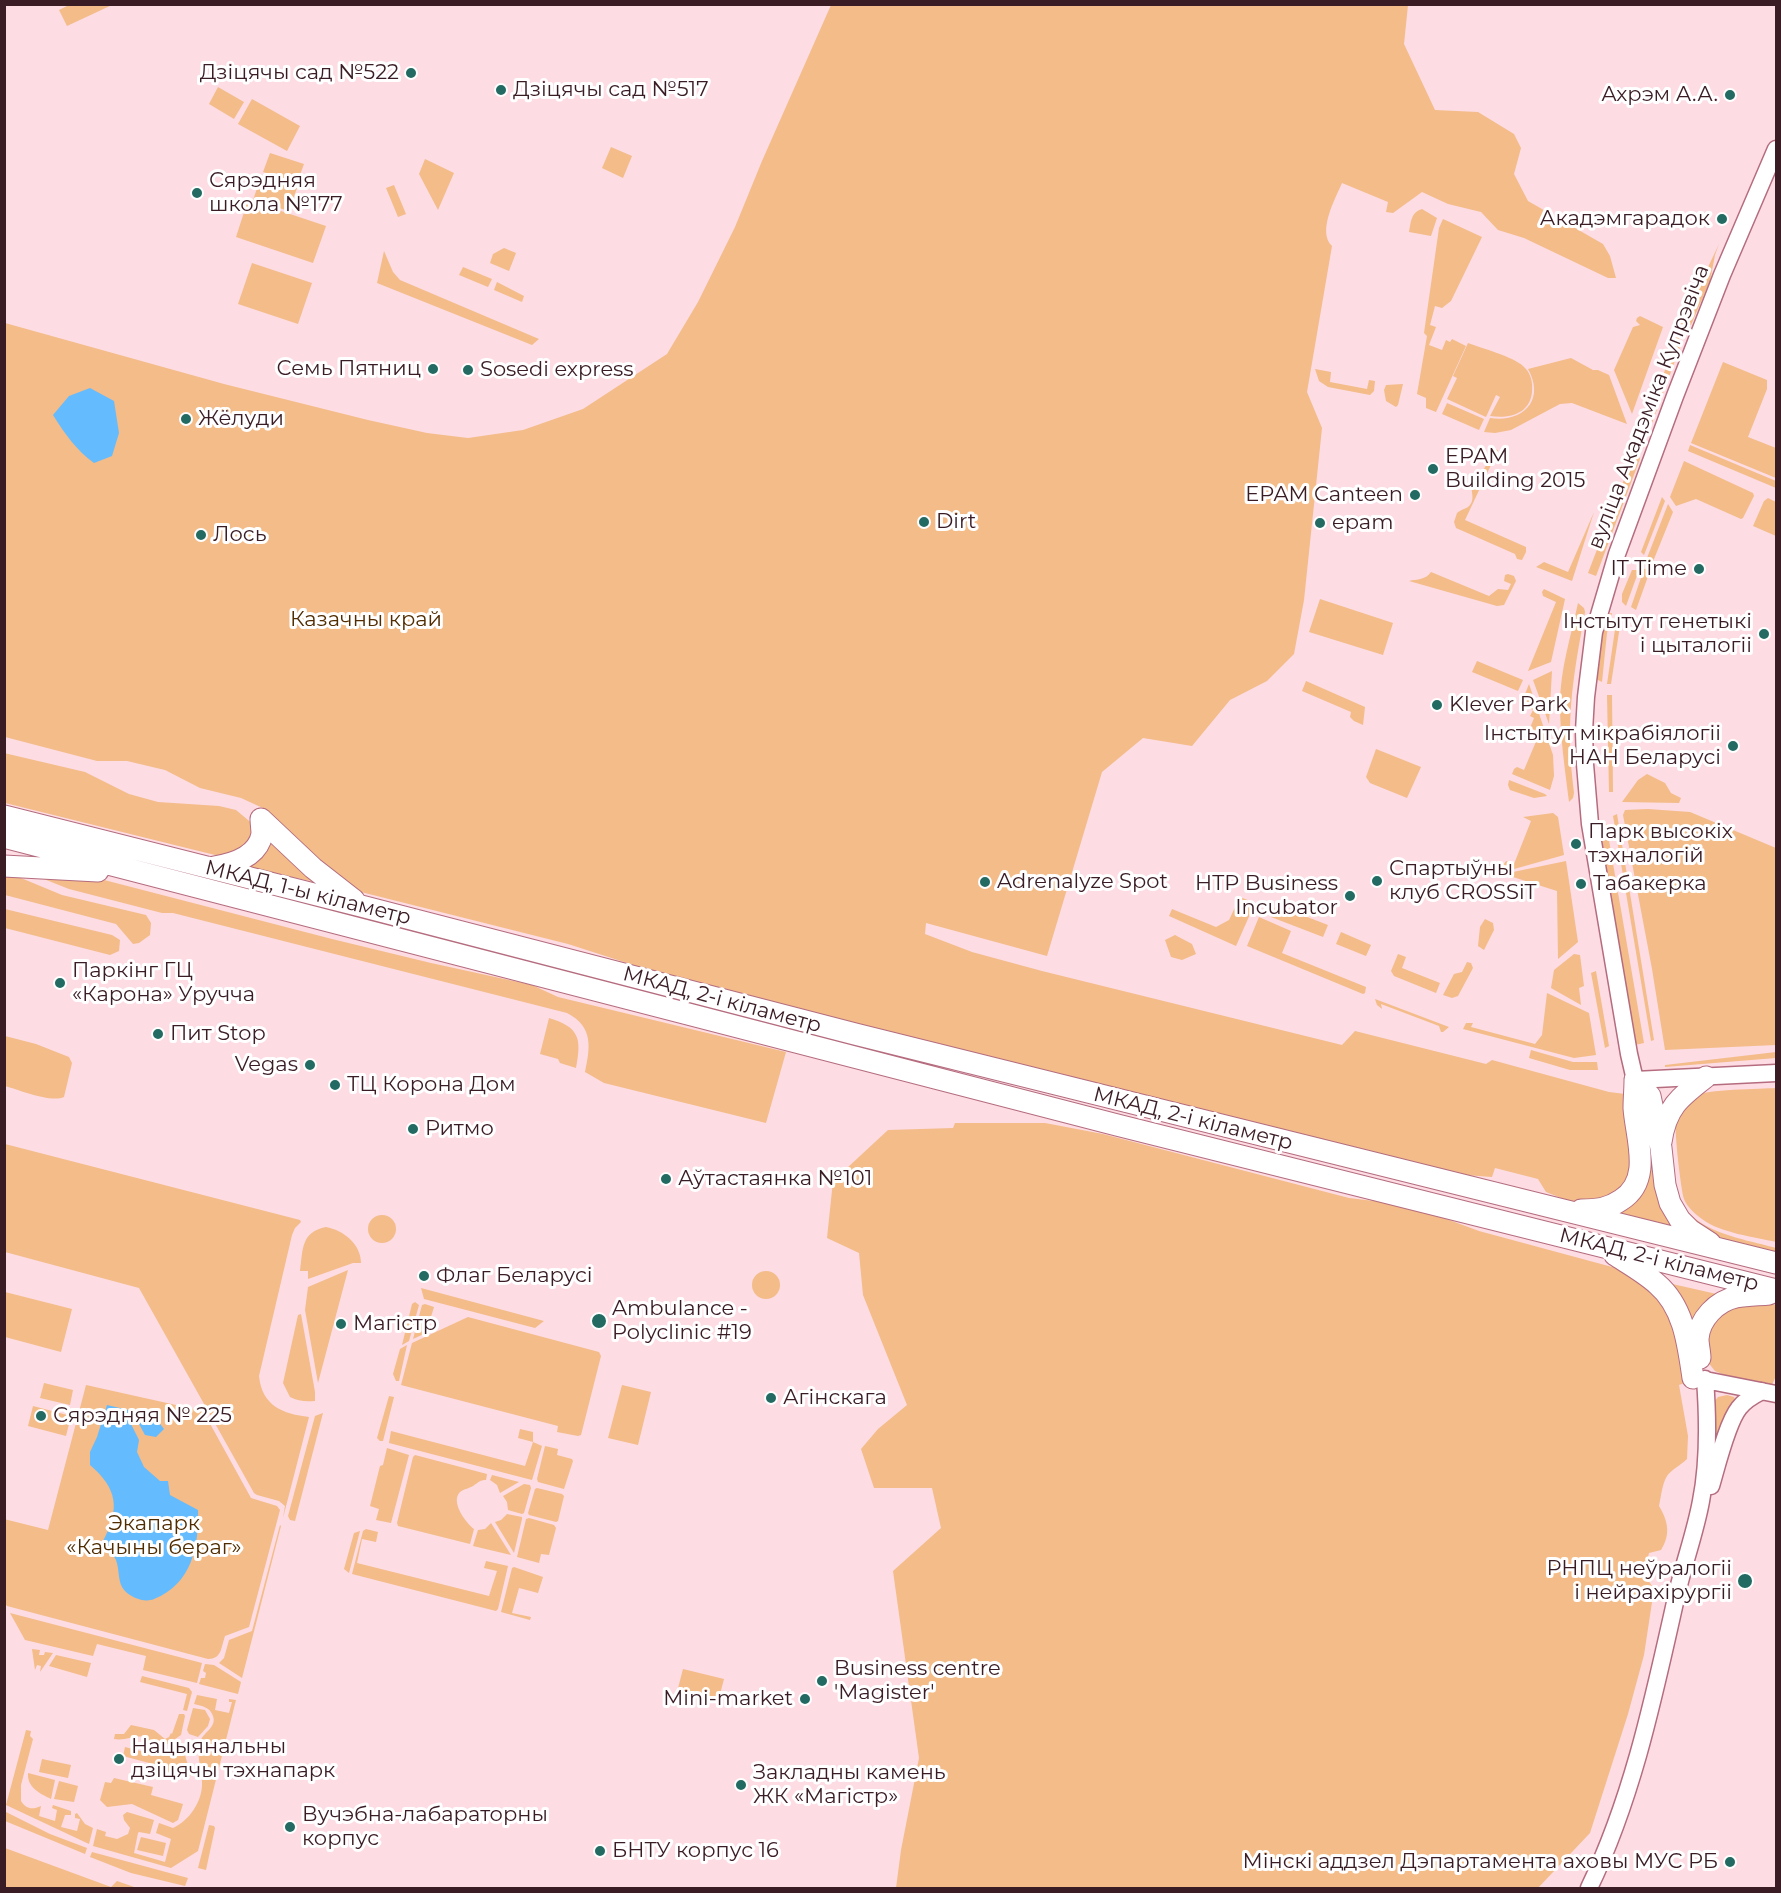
<!DOCTYPE html>
<meta charset="utf-8">
<style>
body{margin:0}
#map{position:relative;width:1781px;height:1893px;overflow:hidden;background:#fddce3;font-family:Montserrat,sans-serif}
canvas{display:block}
.frame{position:absolute;inset:0;border:6px solid #3a1c24;pointer-events:none}
</style>
<div id="map">
<canvas width="1781" height="1893"></canvas>
<div class="frame"></div>
</div>
<script>
const ctx = document.querySelector('canvas').getContext('2d');
ctx.lineJoin = 'round';
function paint(path, color) {
  ctx.fillStyle = color;
  ctx.fill(path, 'evenodd');
}
function stroke(path, color, width, dash) {
  ctx.strokeStyle = color;
  ctx.lineWidth = width;
  ctx.lineCap = dash ? 'butt' : 'round';
  ctx.setLineDash(dash || []);
  ctx.stroke(path);
}
function drawText(font, color, halo, rows, align = 'center') {
  ctx.font = font + ' Montserrat,sans-serif';
  ctx.lineWidth = 6;
  ctx.setLineDash([]);
  ctx.textBaseline = 'middle';
  ctx.strokeStyle = halo;
  ctx.fillStyle = color;
  for (const [text, x, y, turn = 0] of rows) {
    ctx.save();
    ctx.translate(x, y);
    ctx.rotate((+turn || 0) * Math.PI / 180);
    ctx.textAlign = isNaN(turn) ? turn : align;
    if (halo) ctx.strokeText(text, 0, 0);
    ctx.fillText(text, 0, 0);
    ctx.restore();
  }
}
paint(new Path2D(`
 M71,4H112V5L67,26L59,10Z
 M831,5H1408L1404,44L1435,110L1478,112L1514,134L1521,148L1514,174L1528,201L1603,244L1610,256L1616,278H1608L1524,238L1498,230L1481,212L1448,204L1422,192L1393,213L1386,212L1388,202L1342,183C1335,199 1317,232 1332,246L1307,392L1322,428L1304,600L1294,654L1267,681L1230,700L1192,746L1143,738L1102,772L1047,956L926,923L925,934L972,952L1042,971L1342,1045L1355,1031L1486,1064L1492,1060L1609,1092L1625,1094L1637,1170L1621,1195L1576,1204L1546,1192L1538,1179L1495,1168L1492,1177L1465,1175L1351,1146L1297,1139L658,973L568,944L361,892L302,852L265,809L241,798L200,788L165,770L127,761H97L5,737V323L224,384L368,420L427,433L468,438L523,430L583,409L667,354L698,302L735,227L762,161Z
 M218,87L244,102L234,119L209,104Z
 M252,99L300,126L287,151L238,124Z
 M611,147L632,156L623,178L602,168Z
 M270,153L304,164L297,183L263,172Z
 M425,159L454,173L438,210L419,174Z
 M261,177L297,188L289,211L253,200Z
 M394,185L406,214L398,217L386,188Z
 M248,200L326,226L313,263L236,237Z
 M1422,209L1437,218L1431,236L1409,232C1411,222 1411,212 1422,209Z
 M1443,219L1482,237L1451,301L1442,308L1435,306L1430,325L1436,327L1429,345L1442,350L1446,340L1450,342L1452,339L1466,346L1436,412L1426,408V398L1417,394L1427,336L1424,333L1439,228Z
 M1719,244L1715,255L1710,281L1691,325L1681,324Z
 M504,248L516,253L509,271L490,263L493,254Z
 M384,251L393,272L400,280L539,339L532,345L377,283Z
 M252,263L312,283L298,324L238,304Z
 M463,267L492,279L488,287L459,275Z
 M497,282L524,296L522,302L494,290Z
 M1640,316L1663,327L1632,414L1614,370L1633,327L1640,325L1636,321L1637,318Z
 M1677,336L1682,342L1649,431L1646,435H1642Z
 M1468,343C1481,348 1514,357 1523,366C1531,373 1533,382 1532,392C1530,414 1509,419 1490,416L1500,397L1496,395L1486,417L1447,399L1457,378L1453,376Z
 M1571,358L1593,370H1598L1609,375L1627,424L1572,403L1560,404L1511,430L1495,433L1484,432L1490,418C1522,423 1546,401 1528,369Z
 M1723,362L1767,380V389L1748,437L1776,448V478L1691,443Z
 M1315,369L1331,372L1330,382L1367,389L1369,380L1375,381L1374,391L1370,395L1328,387L1319,381Z
 M1403,384L1398,405L1396,407L1386,401L1384,390L1386,385Z
 M1447,403L1484,419L1479,430L1442,414Z
 M1690,445L1776,481V488L1688,451Z
 M1494,449L1498,450L1465,520L1526,547V552L1522,560L1517,559L1515,554L1456,528L1454,522L1457,513C1461,509 1467,509 1470,505C1476,498 1469,488 1472,480L1479,479Z
 M1635,451L1639,455L1640,459L1596,576L1588,573Z
 M1684,461L1753,493L1754,496L1743,518L1741,519L1696,499L1676,506L1670,497Z
 M1662,497L1665,501L1644,555L1641,552Z
 M1768,498L1776,502V536L1753,526L1764,501Z
 M1668,504L1673,512L1652,564L1647,558Z
 M1594,512L1572,581L1536,567L1544,562L1568,572Z
 M1651,568L1636,610L1631,607L1644,569Z
 M1632,570H1639L1626,606L1622,602V594Z
 M1431,572L1489,596L1498,589L1508,590L1511,584L1504,581L1505,575L1508,574L1514,576L1516,581L1504,605L1497,606L1409,581C1417,579 1426,580 1431,572Z
 M1544,589L1565,599L1551,662L1528,671L1556,602L1543,596L1542,592Z
 M1320,599L1393,623L1383,655L1309,632Z
 M1578,603L1584,608L1585,612C1577,655 1569,697 1570,742C1570,759 1572,776 1574,793L1573,798L1569,802C1565,769 1560,737 1560,704C1560,670 1571,636 1578,603Z
 M1612,613L1607,633L1602,682L1596,679L1598,652L1605,614Z
 M1617,616L1621,619L1611,684H1607Z
 M1477,661L1523,680L1518,691L1472,672Z
 M1552,671L1549,724L1533,680Z
 M1306,681L1365,707L1363,725L1354,721L1350,717L1351,712L1302,691Z
 M1529,684L1553,755L1554,776L1550,790L1512,774L1514,769L1517,767L1524,770L1540,732L1530,728L1534,718L1530,716L1533,710L1521,704Z
 M1607,695H1612L1613,792H1609Z
 M1376,749L1421,767L1407,798L1370,783L1366,777Z
 M4,753L85,772L129,794L158,802L219,806L236,810L254,825L247,852L219,856L5,803Z
 M1647,774L1665,783L1671,793L1681,798L1679,803L1622,802L1638,780Z
 M1509,780L1545,794L1547,796L1534,798L1510,790L1508,785Z
 M1648,809L1690,812L1776,848V1045L1665,1050L1652,969L1623,815L1625,810Z
 M1553,813L1558,817L1564,855L1507,871L1504,864L1506,861L1514,864L1531,821L1523,817Z
 M1617,814L1654,1040L1651,1041L1613,816Z
 M1606,823L1644,1043L1635,1045L1598,825Z
 M266,825L324,884L242,866Z
 M1566,861L1578,942L1558,959L1557,891L1513,877V872Z
 M21,870L81,874L332,939L431,963L532,985L558,997L786,1052L766,1123L604,1083L585,1072C590,1048 594,1027 567,1013L173,913H162L69,889Z
 M4,871L62,895L146,915L151,923L150,935L139,943L133,944L116,924L5,895Z
 M1240,897L1255,903L1236,946L1169,916L1172,909L1216,927L1229,920Z
 M1276,905L1328,925L1323,937L1271,917Z
 M5,909L112,935L120,940L119,951L110,955L5,928Z
 M1259,917L1291,931L1282,953L1366,987L1365,993L1363,994L1247,946Z
 M1485,919L1493,923L1494,930L1484,950L1478,946L1480,927Z
 M1341,932L1371,945L1366,956L1336,944Z
 M1175,935L1192,944L1196,954L1182,960L1171,957L1165,940Z
 M1398,954L1406,957L1402,968L1440,983L1436,993L1394,976L1391,971Z
 M1574,954L1580,955L1584,986L1579,988L1581,1005L1551,988L1554,970Z
 M1467,962L1471,963L1473,968L1458,996L1452,998L1443,995L1454,974L1462,972Z
 M1596,971L1609,1046L1605,1048L1591,973Z
 M1547,993L1589,1013L1596,1055L1574,1058L1463,1029L1466,1023H1473L1471,1027L1535,1044L1542,1035Z
 M1375,999L1449,1027L1443,1032H1441L1439,1026L1381,1004L1382,1009L1377,1005Z
 M549,1018C579,1027 582,1038 576,1068L560,1063L558,1059L540,1054Z
 M5,1036L36,1044L69,1057L72,1063L64,1097C51,1103 19,1090 5,1086Z
 M1531,1050L1573,1062H1597L1598,1070H1570L1529,1058Z
 M1776,1052V1058L1665,1067V1065Z
 M1776,1088V1242C1755,1237 1720,1233 1702,1219C1696,1215 1687,1207 1684,1199C1681,1190 1674,1130 1676,1122C1678,1113 1688,1102 1695,1096C1705,1089 1761,1089 1776,1088Z
 M1642,1113L1655,1185L1676,1227L1616,1215L1631,1203Z
 M955,1123H1045L1103,1134L1349,1198L1399,1204L1441,1217L1479,1231L1627,1271L1663,1299L1691,1381L1679,1385L1688,1436L1687,1459C1681,1465 1671,1470 1667,1476C1662,1484 1661,1497 1659,1506C1668,1521 1671,1534 1661,1550L1649,1553L1644,1574L1654,1589L1644,1655L1628,1714L1590,1833L1538,1888H896L901,1850L919,1758L893,1571L941,1528L932,1488H874L861,1449L878,1429L907,1405L863,1295L859,1253L827,1238L833,1181L888,1130L953,1128Z
 M1670,1130C1672,1149 1671,1171 1676,1190C1687,1232 1741,1238 1776,1248V1254L1715,1240L1672,1204Z
 M5,1144L300,1220L301,1222L295,1228L292,1235L259,1376C262,1406 283,1414 309,1417L283,1518L285,1506L279,1501L257,1495L254,1493L139,1288L5,1252Z
 M368 1229a14 14 0 1 1 28 0a14 14 0 1 1-28 0Z
 M326,1227C343,1230 361,1244 361,1263H353L308,1279V1271H300C303,1249 301,1232 326,1227Z
 M348,1270L318,1383L305,1310L308,1287Z
 M752 1285a14 14 0 1 1 28 0a14 14 0 1 1-28 0Z
 M1668,1283L1721,1295L1693,1330Z
 M421,1288L544,1321L535,1328L424,1299Z
 M5,1292L72,1309L61,1352L5,1337Z
 M1748,1299L1776,1305V1376L1771,1387L1722,1374L1715,1371L1707,1361V1322Z
 M415,1302L419,1305L409,1341L402,1345L412,1304Z
 M425,1304L434,1307L426,1333L413,1339L422,1305Z
 M301,1314L315,1392V1401C305,1402 298,1401 290,1397L283,1383L298,1315Z
 M468,1317L599,1352L601,1356L581,1435L578,1436L557,1432L558,1426L401,1385L412,1343Z
 M407,1345L399,1381H396L393,1374L400,1349Z
 M44,1383L73,1390L70,1405L40,1398Z
 M86,1385L203,1411L251,1498L277,1506L280,1510L249,1627L225,1636C221,1647 222,1659 208,1659L7,1606L4,1602V1519L48,1530Z
 M622,1385L651,1392L638,1445L608,1438Z
 M1727,1395L1734,1397L1736,1401L1715,1460L1713,1403L1718,1397Z
 M389,1396L394,1397L383,1441H380L377,1438Z
 M33,1406L71,1416L66,1436L28,1426Z
 M323,1413L295,1521L290,1520L288,1516L315,1416Z
 M520,1429L533,1432V1442L542,1446L532,1480L389,1443L391,1431L525,1466L533,1442L518,1438Z
 M545,1446L558,1449L557,1455L572,1459L573,1461L564,1489L538,1482L537,1479Z
 M387,1448L409,1455L391,1523L376,1520L379,1509L370,1506L380,1466L383,1465Z
 M415,1455L487,1474L486,1480C480,1480 479,1482 473,1486C470,1488 464,1489 460,1492C450,1502 466,1523 474,1529L470,1544L398,1526L397,1523L413,1457Z
 M492,1475L519,1482L500,1493L497,1485L490,1480Z
 M524,1484L530,1485L531,1488L524,1513L522,1514L508,1510L507,1502L503,1496Z
 M537,1488L562,1494L564,1496L558,1521L556,1522L529,1515L528,1513L535,1489Z
 M507,1514L522,1517V1519L514,1553L495,1522L501,1520Z
 M529,1518L554,1525L556,1528L549,1555L541,1554L539,1563L517,1557L526,1519Z
 M491,1523L511,1555L473,1546L478,1530L485,1529Z
 M280,1525L281,1526L242,1678L219,1663L224,1658L229,1640L252,1631Z
 M366,1529L378,1532L376,1542L362,1539L357,1563L489,1596L497,1571L484,1568L486,1561L508,1566L498,1609L496,1611L352,1574L363,1531Z
 M360,1531L349,1573L344,1569L354,1533Z
 M514,1567L543,1577L538,1593L519,1588L512,1613L531,1617L530,1620L501,1612L512,1568Z
 M10,1613L202,1663L197,1683L143,1670L146,1656L97,1644L93,1656L25,1640Z
 M32,1649L40,1650L39,1655H44L45,1652L53,1653L40,1672L41,1666L37,1665L35,1670Z
 M56,1655L91,1663L87,1677L49,1666Z
 M205,1664L214,1665L241,1682L238,1694L199,1684L201,1678H205L206,1673L203,1671Z
 M683,1669L724,1679L718,1702L677,1692Z
 M142,1676L189,1688L192,1692L187,1711L183,1710L187,1694L140,1682Z
 M197,1695L217,1699L215,1710L229,1713L232,1702H229V1699L236,1700L198,1851L171,1868L93,1846L97,1829L106,1832L105,1836L117,1839L128,1834L130,1828L124,1820L123,1815L127,1812L154,1820L150,1834L139,1832L138,1833L134,1853L165,1862L171,1839L156,1833L159,1823L173,1828C189,1821 203,1801 202,1782C202,1769 195,1753 201,1740C204,1732 217,1727 213,1716C210,1707 202,1706 194,1704Z
 M193,1708L205,1710L210,1719L208,1726L198,1737L189,1734L187,1730Z
 M179,1714H184L185,1716L181,1735L159,1750H154L144,1737C133,1735 126,1741 114,1739L115,1734H124L131,1725L154,1730L165,1739L169,1737L171,1733L172,1734Z
 M26,1730L31,1731L30,1736L33,1739L21,1785V1801C26,1809 32,1810 41,1806L39,1816L55,1821L57,1810L52,1808L53,1805L71,1811V1815H65L61,1827L77,1831L80,1819L75,1818V1814L77,1813L85,1824L93,1828L89,1844L6,1805Z
 M181,1741L191,1776L164,1771V1767L123,1756L125,1747L156,1755Z
 M42,1759L71,1765L68,1778L39,1772Z
 M28,1773L55,1780L51,1799C39,1793 27,1787 28,1773Z
 M114,1778L153,1787L151,1795L183,1804L178,1820L173,1823L132,1804L107,1807L100,1800L105,1782L111,1783Z
 M59,1781L78,1786L74,1802L54,1799Z
 M6,1812L50,1834L87,1848L85,1854L5,1821Z
 M209,1825L214,1826L215,1828L206,1870L198,1868Z
 M141,1837L166,1843L163,1856L137,1850Z
 M5,1848L111,1887L117,1881L137,1888H5Z
 M92,1852L188,1878L185,1886L131,1873L90,1857Z`), '#f3bc89');
paint(new Path2D(`
 M90,388L114,401L119,433L112,456L94,463C76,450 65,434 53,415L69,396Z
 M107,1405L154,1416L164,1429L156,1437L145,1435L139,1424L129,1420L139,1440L137,1452L144,1467L160,1481H168L170,1495L198,1510C199,1546 192,1584 154,1599C145,1603 132,1598 125,1591C117,1583 120,1570 116,1560C113,1554 106,1547 103,1541C120,1509 118,1489 90,1465V1452L97,1437Z`), '#64bbfe');
const secondary = new Path2D(`
 M1776,149L1722,275L1675,396L1617,554L1594,632L1586,697L1584,731L1585,764L1590,824L1629,1054L1635,1080L1776,1073
 M1695,1378L1776,1394
 M1711,1486C1717,1466 1727,1423 1739,1408C1745,1400 1754,1395 1762,1391
 M1589,1888C1633,1797 1654,1696 1676,1598C1683,1565 1695,1534 1701,1501C1709,1461 1708,1419 1705,1379`);
const highway = new Path2D(`
 M4,816L361,906L855,1034L1776,1263
 M261,819L313,868L354,900
 M4,837L1117,1125L1776,1290
 M4,866L98,871
 M214,867C233,864 258,857 262,834C262,829 261,823 261,819
 M1635,1080L1650,1096L1661,1148L1665,1185L1670,1203L1680,1220L1690,1230L1710,1243
 M1661,1142C1666,1107 1680,1097 1706,1077
 M1581,1210C1597,1210 1608,1209 1621,1200C1653,1180 1636,1138 1634,1108C1634,1099 1635,1089 1635,1080
 M1615,1255C1629,1264 1645,1273 1657,1284C1684,1307 1688,1344 1693,1378
 M1700,1358C1700,1352 1698,1345 1698,1339C1699,1319 1717,1301 1736,1297C1747,1295 1759,1295 1769,1294`);
stroke(secondary, '#b56c7f', 19);
stroke(highway, '#b56c7f', 23);
stroke(secondary, '#fff', 16);
stroke(highway, '#fff', 21);
for (const [x, y, r, color] of [
 [411,73,6,"#226a62"],
 [501,90,6,"#226a62"],
 [1730,95,6,"#226a62"],
 [197,193,6,"#226a62"],
 [1722,219,6,"#226a62"],
 [433,369,6,"#226a62"],
 [468,370,6,"#226a62"],
 [186,419,6,"#226a62"],
 [1433,469,6,"#226a62"],
 [1415,495,6,"#226a62"],
 [924,522,6,"#226a62"],
 [1320,523,6,"#226a62"],
 [201,535,6,"#226a62"],
 [1699,569,6,"#226a62"],
 [1764,634,6,"#226a62"],
 [1437,705,6,"#226a62"],
 [1733,746,6,"#226a62"],
 [1576,844,6,"#226a62"],
 [1377,881,6,"#226a62"],
 [985,882,6,"#226a62"],
 [1581,884,6,"#226a62"],
 [1350,896,6,"#226a62"],
 [60,983,6,"#226a62"],
 [158,1034,6,"#226a62"],
 [310,1065,6,"#226a62"],
 [335,1085,6,"#226a62"],
 [413,1129,6,"#226a62"],
 [666,1179,6,"#226a62"],
 [424,1276,6,"#226a62"],
 [599,1321,8,"#226a62"],
 [341,1324,6,"#226a62"],
 [771,1398,6,"#226a62"],
 [41,1416,6,"#226a62"],
 [1745,1581,8,"#226a62"],
 [822,1681,6,"#226a62"],
 [805,1699,6,"#226a62"],
 [119,1759,6,"#226a62"],
 [741,1785,6,"#226a62"],
 [290,1827,6,"#226a62"],
 [600,1851,6,"#226a62"],
 [1730,1862,6,"#226a62"]
]) {
  const dot = new Path2D();
  dot.arc(x, y, r, 0, 2 * Math.PI);
  ctx.fillStyle = color;
  ctx.fill(dot);
  stroke(dot, '#fff', 2);
}
drawText('21px', '#3a1c24', '#fff', [
 ["Дзіцячы сад №522",399,73,"right"],
 ["Дзіцячы сад №517",513,90],
 ["Ахрэм А.А.",1718,95,"right"],
 ["Сярэдняя",209,181],
 ["школа №177",209,205],
 ["Акадэмгарадок",1710,219,"right"],
 ["Семь Пятниц",421,369,"right"],
 ["Sosedi express",480,370],
 ["Жёлуди",198,419],
 ["EPAM",1445,457],
 ["Building 2015",1445,481],
 ["EPAM Canteen",1403,495,"right"],
 ["Dirt",936,522],
 ["epam",1332,523],
 ["Лось",213,535],
 ["IT Time",1687,569,"right"],
 ["Інстытут генетыкі",1752,622,"right"],
 ["і цыталогіі",1752,646,"right"],
 ["Klever Park",1449,705],
 ["Інстытут мікрабіялогіі",1721,734,"right"],
 ["НАН Беларусі",1721,758,"right"],
 ["Парк высокіх",1588,832],
 ["тэхналогій",1588,856],
 ["Спартыўны",1389,869],
 ["клуб CROSSiT",1389,893],
 ["Adrenalyze Spot",997,882],
 ["HTP Business",1338,884,"right"],
 ["Incubator",1338,908,"right"],
 ["Табакерка",1593,884],
 ["Паркінг ГЦ",72,971],
 ["«Карона» Уручча",72,995],
 ["Пит Stop",170,1034],
 ["Vegas",298,1065,"right"],
 ["ТЦ Корона Дом",347,1085],
 ["Ритмо",425,1129],
 ["Аўтастаянка №101",678,1179],
 ["Флаг Беларусі",436,1276],
 ["Ambulance -",612,1309],
 ["Polyclinic #19",612,1333],
 ["Магістр",353,1324],
 ["Агінскага",783,1398],
 ["Сярэдняя № 225",53,1416],
 ["РНПЦ неўралогіі",1732,1569,"right"],
 ["і нейрахірургіі",1732,1593,"right"],
 ["Business centre",834,1669],
 ["'Magister'",834,1693],
 ["Mini-market",793,1699,"right"],
 ["Нацыянальны",131,1747],
 ["дзіцячы тэхнапарк",131,1771],
 ["Закладны камень",753,1773],
 ["ЖК «Магістр»",753,1797],
 ["Вучэбна-лабараторны",302,1815],
 ["корпус",302,1839],
 ["БНТУ корпус 16",612,1851],
 ["Мінскі аддзел Дэпартамента аховы МУС РБ",1718,1862,"right"]
], 'left');
drawText('21px', '#3a1c24', '#fff', [
 ["вуліца Акадэміка Купрэвіча",1649,407,-69],
 ["МКАД, 1-ы кіламетр",308,893,14],
 ["МКАД, 2-і кіламетр",722,1000,15],
 ["МКАД, 2-і кіламетр",1193,1119,14],
 ["МКАД, 2-і кіламетр",1659,1260,14]
]);
drawText('21px', '#512c00', '#fff', [
 ["Казачны край",366,620],
 ["Экапарк",154,1524],
 ["«Качыны бераг»",154,1548]
]);
</script>
